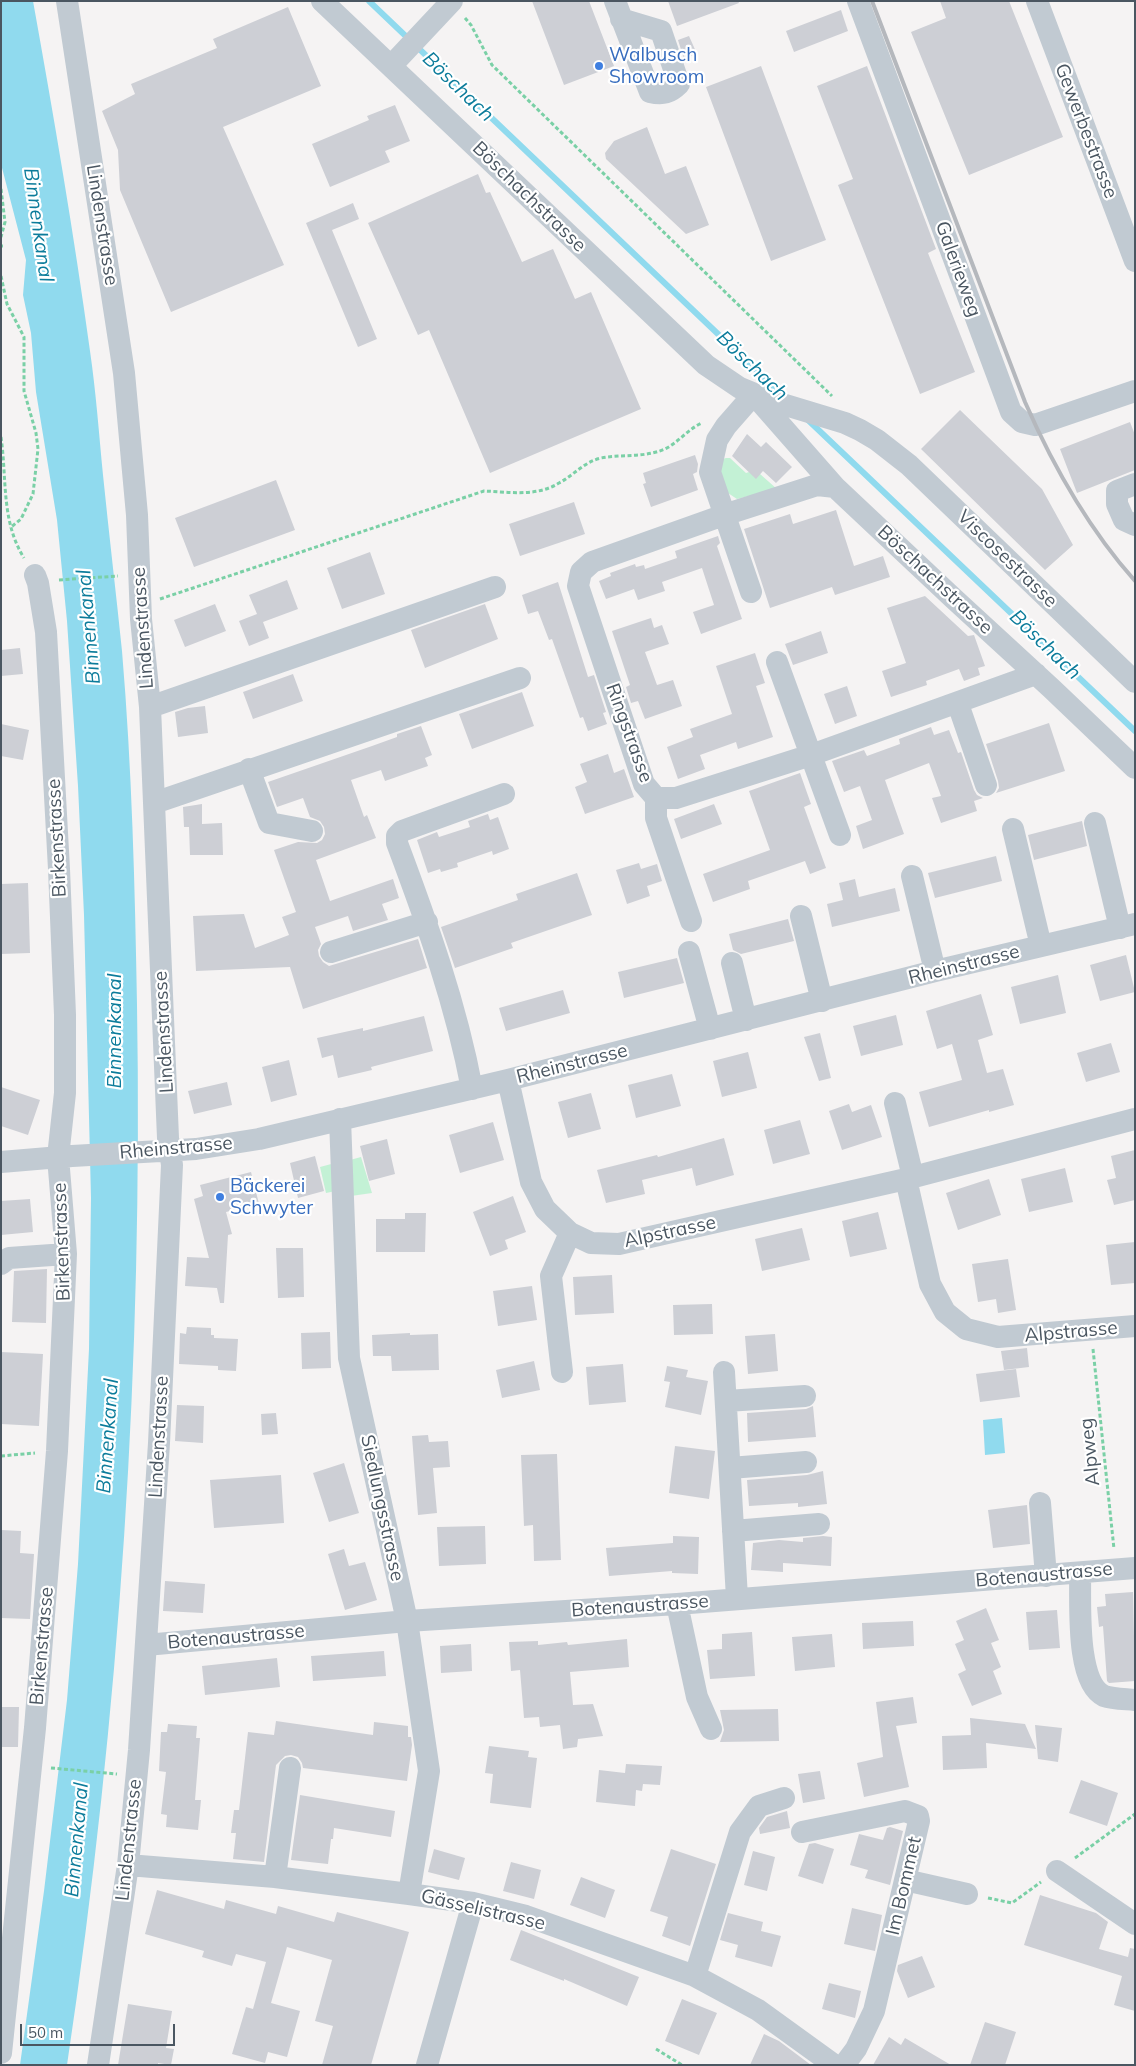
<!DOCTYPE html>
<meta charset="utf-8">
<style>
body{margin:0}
#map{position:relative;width:1136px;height:2066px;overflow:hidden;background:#f5f3f3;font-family:Mulish,sans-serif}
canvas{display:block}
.frame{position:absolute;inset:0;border:2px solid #4a5661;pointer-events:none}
.scale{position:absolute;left:20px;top:2024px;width:155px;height:22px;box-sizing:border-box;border:2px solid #4a5661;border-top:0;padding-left:6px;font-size:15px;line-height:18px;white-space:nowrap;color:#4a5661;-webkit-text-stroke:4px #fff;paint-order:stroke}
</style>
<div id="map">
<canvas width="1136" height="2066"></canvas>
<div class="frame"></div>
<div class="scale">50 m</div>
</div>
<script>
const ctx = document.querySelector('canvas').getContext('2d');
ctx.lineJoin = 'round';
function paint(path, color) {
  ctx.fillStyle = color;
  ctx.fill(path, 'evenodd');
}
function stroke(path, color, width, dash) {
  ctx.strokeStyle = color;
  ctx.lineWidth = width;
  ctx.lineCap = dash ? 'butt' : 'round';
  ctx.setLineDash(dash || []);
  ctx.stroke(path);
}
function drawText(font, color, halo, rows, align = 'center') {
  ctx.font = font + ' Mulish,sans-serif';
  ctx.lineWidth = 4.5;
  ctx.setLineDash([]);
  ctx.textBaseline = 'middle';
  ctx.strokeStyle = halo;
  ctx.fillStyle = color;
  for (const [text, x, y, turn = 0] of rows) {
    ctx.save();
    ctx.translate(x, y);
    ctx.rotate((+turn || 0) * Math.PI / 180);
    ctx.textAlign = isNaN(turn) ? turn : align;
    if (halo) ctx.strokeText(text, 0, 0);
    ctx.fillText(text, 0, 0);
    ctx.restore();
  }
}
paint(new Path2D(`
 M726,458H730L746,473L749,472L760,474L777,489L737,499L722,489L720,460Z
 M361,1157L372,1193L351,1196L350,1160Z
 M335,1163L336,1191L326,1193L320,1167Z`), '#c3f1d5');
paint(new Path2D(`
 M1,1H33C54,118 74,234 90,351C96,392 99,434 103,475C109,534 116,593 122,651C132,769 135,887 137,1005C143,1360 120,1714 67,2065H20L44,1891L67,1700L78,1564L89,1349L91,1198L84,915L78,786L67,621L57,520L36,392L31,333L23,295L26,260L1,164Z
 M1002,1418L1005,1453L985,1455L983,1420Z`), '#90daee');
stroke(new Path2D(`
 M369,1L783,396
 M808,420L1135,731`), '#90daee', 6);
paint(new Path2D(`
 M532,1H589L614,66L564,85Z
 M668,1H738L739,3L677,26Z
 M940,1H1009L1063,137L969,175L911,32L946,18Z
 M288,7L321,86L223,127L284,265L171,312L120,190L118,150L102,111L135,94L131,84L217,48L213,39Z
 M841,10L848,31L794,52L786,31Z
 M689,36L697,54L684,59L678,40Z
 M761,66L826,240L771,261L706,87Z
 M867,66L936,249L928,253L975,372L920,394L838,185L853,179L817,86Z
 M395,105L410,141L385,151L390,162L330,187L312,144L369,120L367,116Z
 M647,127L665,174L686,166L709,225L686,234L606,159L605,153L614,141Z
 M478,174L486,193L490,192L522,262L553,249L575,299L591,292L641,409L490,473L429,330L418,335L368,223Z
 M353,203L359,219L332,230L377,339L358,347L306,223Z
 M960,410L1042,489L1073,545L1045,570L921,449Z
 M1130,422L1135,435V470L1077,493L1060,449Z
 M747,434L761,447L766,442L792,467L776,483L763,471L756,479L732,456Z
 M695,455L698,464L697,472L693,474L698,490L651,507L643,484L646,483L643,473Z
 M276,480L295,530L194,567L175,518Z
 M574,502L585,534L520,556L509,524Z
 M836,510L854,566L883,556L890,577L835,595L832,587L770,608L744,529L790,514L793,524Z
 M718,536L720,543L717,546L742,619L701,634L693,612L714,605L702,568L662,582L665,591L638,600L634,589L606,599L599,581L611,576L610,573L635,564L636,567L644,565L645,569L677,558L675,551Z
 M370,552L385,594L342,609L327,568Z
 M287,580L298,609L263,622L269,638L249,646L239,621L257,614L249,595Z
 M558,582L588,677L594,675L606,712L603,713L607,724L588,731L583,717L580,718L552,639L549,640L538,611L528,614L522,595Z
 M925,596L968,636L974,635L985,666L978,668L980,675L964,681L959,669L926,681L927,685L891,697L882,671L906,663L887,608Z
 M215,604L226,631L185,647L174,620Z
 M485,604L498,639L425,668L411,630Z
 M651,618L654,628L662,625L669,644L645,652L657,685L673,680L682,706L645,719L638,701L631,703L626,687L630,685L612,631Z
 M821,631L828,653L793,665L785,644Z
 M20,648L23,674L1,676V650Z
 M755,653L765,683L756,686L773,737L738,749L736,742L700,755L705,769L678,779L667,747L693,737L690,729L732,714L716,666Z
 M293,674L303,701L253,719L243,692Z
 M847,686L857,716L835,724L824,694Z
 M522,692L534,726L472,749L459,714Z
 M205,706L208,733L178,737L175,712L188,708Z
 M1049,723L1065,771L996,793L999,788L998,781L986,744Z
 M1,724L29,730L23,760L1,756Z
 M421,726L432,755L425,758L428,766L385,781L381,770L351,780L364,817L367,815L376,838L316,860L330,901L393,879L399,898L382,904L388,920L353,931L348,916L315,927L321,944L318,950L319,956L323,962L329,966L418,939L427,968L303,1009L290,967L196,971L193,916L244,914L255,948L289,935L282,917L296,912L274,850L298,842L317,843L322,840L325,834L324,827L320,821L310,817L303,798L277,807L268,782L372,746L397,737V734Z
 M931,727L934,735L949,730L958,753L961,752L974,790L977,795L983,798L974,801L977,811L941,823L932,798L941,796L929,763L885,780L904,834L863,849L856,826L872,820L860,786L844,792L832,761L864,750L867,756L900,744L899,739Z
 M608,754L614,773L624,769L634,797L585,814L575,787L587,782L580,764Z
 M800,773L811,804L804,807L826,868L810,874L805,861L748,881L750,889L713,902L703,874L770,850L749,791Z
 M202,804V824L222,823L223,855H190L189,827H184L183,807Z
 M714,804L722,824L681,839L674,819Z
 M488,814L490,820L498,817L509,849L493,855L492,851L457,863L458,867L441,872L440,869L428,873L417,840L437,832L439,837L470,827L468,821Z
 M1082,821L1087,846L1034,860L1028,835Z
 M996,856L1002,881L935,898L928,873Z
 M639,863L641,869L657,864L662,881L647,886L650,896L627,904L616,870Z
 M577,873L592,915L511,943L513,948L455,968L441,927L518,900L516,894Z
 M855,879L859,897L895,888L900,911L832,927L827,904L843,900L839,883Z
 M28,883L30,953L1,954V884Z
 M788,919L794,941L741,954L733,950L729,934Z
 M1126,955L1135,992L1100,1001L1090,965Z
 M677,958L684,983L624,998L618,972Z
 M1058,975L1066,1013L1020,1024L1011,987Z
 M563,990L570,1013L506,1031L499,1008Z
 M981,994L993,1035L978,1040L987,1073L1003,1069L1014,1105L989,1112V1110L929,1127L919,1092L962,1080L952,1044L937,1049L926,1011Z
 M896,1015L903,1045L861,1056L853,1026Z
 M424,1016L433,1051L371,1067L372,1070L338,1078L333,1055L322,1058L317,1038L363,1028V1031Z
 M820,1033L831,1078L819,1081L804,1037Z
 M1111,1043L1120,1072L1086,1082L1077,1053Z
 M748,1052L757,1088L722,1097L713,1061Z
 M289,1060L297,1095L271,1102L262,1067Z
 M672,1074L681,1106L636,1118L628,1085Z
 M227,1082L232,1105L194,1114L188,1091Z
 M1,1087L40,1100L28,1135L1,1126Z
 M591,1093L601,1129L568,1138L558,1102Z
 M849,1104L852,1112L871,1105L882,1137L842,1150L829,1111Z
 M800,1120L810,1154L773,1164L764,1130Z
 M493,1122L504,1160L460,1173L449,1135Z
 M724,1138L734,1175L696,1186L692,1168L642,1180L645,1194L606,1203L597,1170L657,1155L658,1157Z
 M387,1139L395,1174L369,1181L360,1146Z
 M1135,1150V1200L1114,1205L1107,1180L1116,1178L1111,1156Z
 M315,1156L324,1191L298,1198L290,1163Z
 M1065,1168L1073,1202L1029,1212L1021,1179Z
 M251,1172L259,1204L226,1212L232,1234L228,1235L224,1303H220L217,1288L185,1286L187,1257L209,1258L194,1199L203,1196L200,1185Z
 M989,1179L1001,1215L958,1230L946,1193Z
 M513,1196L526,1232L505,1240L508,1249L490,1256L473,1212Z
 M30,1199L33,1232L1,1235V1201Z
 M878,1212L887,1249L850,1257L842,1221Z
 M405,1213H426L425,1252H376V1219H405Z
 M802,1228L810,1260L762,1271L755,1239Z
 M1135,1242V1283L1111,1285L1106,1245Z
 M276,1248H303L304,1297L278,1298Z
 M1008,1259L1016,1310L998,1313L996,1299L978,1302L972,1264Z
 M47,1269L46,1323L12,1322L14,1271Z
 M612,1275L614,1313L575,1315L573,1277Z
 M532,1286L537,1320L498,1326L493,1291Z
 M712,1304L713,1334L674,1335L673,1305Z
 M187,1327L211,1328V1335H214V1338L238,1339L236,1371L218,1370V1366L179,1364L180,1333L186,1334Z
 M330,1332L331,1368L302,1369L301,1333Z
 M410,1333V1335L438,1334L439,1370L392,1371L391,1356H373L372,1335Z
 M775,1334L778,1371L748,1374L745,1336Z
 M1027,1348L1029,1367L1004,1370L1001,1351Z
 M1,1352L43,1354L39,1426L1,1424Z
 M534,1361L540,1390L502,1398L496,1370Z
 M623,1364L626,1402L589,1405L586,1367Z
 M667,1366L688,1370L686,1377L708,1381L701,1415L665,1407L670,1382L664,1381Z
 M1016,1369L1020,1397L980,1402L976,1374Z
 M177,1405L204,1406L203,1443L175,1441Z
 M813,1406L816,1437L748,1442L747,1413L806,1409Z
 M276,1413L278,1434L262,1435L261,1414Z
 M428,1435L429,1442L448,1441L450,1467L433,1468L437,1513L418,1515L412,1436Z
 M675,1446L715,1451L709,1499L669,1493Z
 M557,1454L561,1560L534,1561L533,1525L524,1526L521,1455Z
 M344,1463L359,1513L329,1522L313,1473Z
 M823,1471L827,1504L798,1507V1503L749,1506L747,1480L807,1475Z
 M281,1475L284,1523L214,1528L210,1480Z
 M1027,1505L1030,1544L993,1548L988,1510Z
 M485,1526L486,1564L439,1566L437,1527Z
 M1,1530L21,1531L20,1553L34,1554L30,1619L1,1618Z
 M673,1536L699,1537L698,1574L672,1573V1571L609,1576L606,1548L673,1543Z
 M823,1536L832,1537L831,1566L783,1563V1572L751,1570L753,1543L779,1540L803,1542V1538Z
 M344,1549L349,1566L365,1562L377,1600L345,1610L328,1554Z
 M165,1581L205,1584L203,1613L163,1611Z
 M1133,1592L1135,1681L1109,1683L1107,1681L1103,1626L1099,1627L1097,1607L1106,1606L1105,1594Z
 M986,1608L999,1640L991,1643L1001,1667L993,1671L1002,1694L972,1706L958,1674L966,1670L955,1644L964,1640L956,1621Z
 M1057,1610L1060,1648L1029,1650L1026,1612Z
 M913,1621L914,1646L863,1649L862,1623Z
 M752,1632L755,1676L710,1679L707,1650L722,1649V1634Z
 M832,1634L835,1667L795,1671L792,1637Z
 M627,1639L629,1667L570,1672L573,1705L593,1704L603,1736L578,1739L577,1747L563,1749L560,1725L540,1727L539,1717L524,1718L520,1670L511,1671L509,1642L538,1641V1645L567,1642L568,1645Z
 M471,1644L472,1671L441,1673L440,1646Z
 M384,1651L386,1676L313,1681L311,1656Z
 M277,1658L280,1687L205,1695L202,1666Z
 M913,1697L917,1723L896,1726L909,1787L864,1797L857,1763L883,1757L876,1702Z
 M1,1707H19L18,1747H1Z
 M778,1709L779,1741L720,1742L724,1730L720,1710Z
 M970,1718L1025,1724L1036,1749L986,1743L987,1768L943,1770L942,1736L971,1735Z
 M276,1721L373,1735L374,1722L408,1726V1737H411L412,1745L407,1781L303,1768L302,1763L298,1757L291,1755L285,1756L276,1765L264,1862L233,1859L236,1833H231L234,1810H239L248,1732L274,1735Z
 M168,1724L197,1726L196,1738H200L195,1800H201L198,1830L166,1827L167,1815L161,1814L166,1772L159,1771L161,1732H167Z
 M1035,1725L1062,1728L1058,1762L1038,1759Z
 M489,1746L529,1751L528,1757L537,1758L531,1808L490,1803L493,1774L485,1773Z
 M626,1764L662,1766L660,1785L643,1784L642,1791L636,1790L635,1806L596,1802L599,1770L625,1773Z
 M820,1771L825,1799L803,1803L798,1774Z
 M1081,1780L1118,1793L1107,1826L1069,1813Z
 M300,1795L395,1811L391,1837L334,1828L333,1839H331L328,1864L291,1860Z
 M787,1811L790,1828L760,1834L759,1828L767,1817Z
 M890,1827L903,1831L890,1885L865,1878L868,1870L850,1865L859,1834L883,1840L887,1828Z
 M815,1843L834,1849L823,1884L798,1876L809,1844Z
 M434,1849L465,1858L459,1880L428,1872Z
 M671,1849L716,1864L690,1946L662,1936L668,1917L650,1911Z
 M753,1851L775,1857L767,1891L744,1885Z
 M511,1862L541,1870L534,1899L503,1891Z
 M581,1877L615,1890L605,1918L570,1905Z
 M157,1890L224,1909L226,1900L276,1914L278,1906L334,1922L337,1912L409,1932L371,2065H322L333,2026L315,2021L332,1960L287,1947L271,2003L300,2011L287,2057L268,2052L265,2063L232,2054L246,2007L253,2009L266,1962L236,1954L232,1966L202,1957L204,1951L145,1934Z
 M1040,1895L1096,1913L1108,1922L1099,1949L1128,1957L1130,1948L1135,1949V2011L1114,2005L1122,1976L1024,1945Z
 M852,1908L882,1915L875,1951L844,1944Z
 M728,1913L763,1922L761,1931L781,1936L772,1967L735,1957L738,1945L720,1940Z
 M521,1930L639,1977L627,2006L564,1979V1981L510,1960Z
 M922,1956L935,1987L908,1998L897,1971L898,1965Z
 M829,1983L861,1991L855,2018L822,2009Z
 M682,1999L717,2013L699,2055L665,2041Z
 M128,2004L172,2011L166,2048L174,2049L171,2065L158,2063V2065H118Z
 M985,2022L1016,2032L1005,2065H970Z
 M764,2034L779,2041L811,2065H750Z
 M889,2037L901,2045L905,2038L951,2065H873Z`), '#cdcfd5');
stroke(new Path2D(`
 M465,18L471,25L492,65L832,396
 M1,189L5,222L1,237
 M1,246H3
 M1,276L7,304L24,337V391L36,433L38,449L33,494L21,519L10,528
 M1,437C7,479 1,521 24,558
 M59,580L118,576
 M160,599L484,491C509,492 537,497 559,483C574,475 584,462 601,458C623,454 644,458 665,449C679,442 688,429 702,423
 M1093,1349L1114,1549
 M1,1456L35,1453
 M51,1768L117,1774
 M1075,1858L1135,1814
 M988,1898L1012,1903L1041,1882
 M656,2049L682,2065`), '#7ad0a6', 3, [4, 2.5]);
stroke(new Path2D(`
 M67,1L124,373L137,515L141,619L150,707L168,1138L172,1165L159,1443L139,1750L128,1865L98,2065
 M322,1L706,365L740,388L769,400L845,423L860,430L877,440L909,465L1135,682
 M615,1L650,92C663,95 670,93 679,84L661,31L621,19
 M858,1L1011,412L1022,422L1035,425L1135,391
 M1037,1L1135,261
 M391,66L452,1
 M756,397L835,487L953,598L1051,688L1135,768
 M1135,484L1117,491V504L1124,520L1135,525
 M835,487L817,485L724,515L592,562L581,572L578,586L644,784L656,798H676L811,755L1036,674
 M751,592L710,472L717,440L726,426L754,394
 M777,662L840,835
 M958,704L986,785
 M150,707L495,587
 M249,769L269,823L312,831
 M656,798V818L691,921
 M154,803L520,678
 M1095,823L1120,928
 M1013,829L1041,946
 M912,876L935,971
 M801,916L822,1001
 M331,952L427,922
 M689,952L710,1029
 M732,963L746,1020
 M508,1080L531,1182L545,1209L570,1233L591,1243L619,1244L906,1179L1135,1119
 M472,1089C456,1004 427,923 397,843V836L402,831L504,794
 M895,1103L913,1177
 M340,1119L349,1358L407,1621L429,1771L409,1894
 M1,1162L72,1156L196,1149L259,1139L508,1080L935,971L1135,924
 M906,1179L930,1284L945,1312L966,1329L998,1337L1135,1326
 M1,1264L9,1258L66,1254
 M562,1372L551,1276L570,1233
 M724,1372L737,1598
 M726,1401L805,1396
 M730,1468L806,1462
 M1040,1503L1046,1576
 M733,1531L819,1524
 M1080,1573C1081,1601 1075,1682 1104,1696C1113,1699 1126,1699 1135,1700
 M677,1604L697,1697L711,1729
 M146,1645L407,1621L677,1604L1135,1568
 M802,1832L905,1811L918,1816L919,1821L874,2011L856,2049L844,2065
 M128,1865L275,1877L409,1894L473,1903L526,1916L695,1976L758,2010L834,2065
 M1057,1871L1135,1924
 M275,1877L290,1768
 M905,1880L967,1894
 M695,1976L740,1832L759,1806L784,1798
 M1,2053L35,1728L57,1451L66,1254L58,1157L65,1093V1015L59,869L46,632L38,583L35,575
 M427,2065L473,1903`), '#c1cad2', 22);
stroke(new Path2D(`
 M872,1L1025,402C1053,466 1088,528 1135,581`), '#b5b8bd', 4);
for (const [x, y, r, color] of [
 [599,66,5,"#3f7fe0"],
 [220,1197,5,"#3f7fe0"]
]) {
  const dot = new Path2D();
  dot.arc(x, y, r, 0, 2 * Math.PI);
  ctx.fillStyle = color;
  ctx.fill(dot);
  stroke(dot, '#fff', 2);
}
drawText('19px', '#366cbe', '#fff', [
 ["Walbusch",609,55],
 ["Showroom",609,77],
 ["Bäckerei",230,1186],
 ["Schwyter",230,1208]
], 'left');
drawText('19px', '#4a5661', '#fff', [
 ["Gewerbestrasse",1086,131,69],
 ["Böschachstrasse",529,197,44],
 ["Lindenstrasse",102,225,81],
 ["Galerieweg",958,269,70],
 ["Viscosestrasse",1007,559,44],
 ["Böschachstrasse",935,580,43],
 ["Lindenstrasse",143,628,-94],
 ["Ringstrasse",629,733,70],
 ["Birkenstrasse",57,838,-93],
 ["Rheinstrasse",964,965,-14],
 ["Lindenstrasse",164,1032,-93],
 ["Rheinstrasse",572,1064,-14],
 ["Rheinstrasse",176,1148,-5],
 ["Alpstrasse",670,1232,-12],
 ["Birkenstrasse",62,1242,-92],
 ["Alpstrasse",1071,1332,-5],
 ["Lindenstrasse",159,1437,-87],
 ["Alpweg",1090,1452,-96],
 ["Siedlungsstrasse",382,1508,78],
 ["Botenaustrasse",1044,1575,-5],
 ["Botenaustrasse",640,1606,-4],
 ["Botenaustrasse",236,1637,-5],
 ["Birkenstrasse",42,1646,-85],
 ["Lindenstrasse",129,1840,-84],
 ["Im Bommet",904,1886,-77],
 ["Gässelistrasse",483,1910,13]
]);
drawText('italic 20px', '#0c7c9b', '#fff', [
 ["Böschach",458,87,44],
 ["Binnenkanal",38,225,82],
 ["Böschach",752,366,44],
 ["Binnenkanal",89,627,-95],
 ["Böschach",1045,645,44],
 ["Binnenkanal",115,1031,-90],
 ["Binnenkanal",108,1436,-86],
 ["Binnenkanal",77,1840,-85]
]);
</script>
